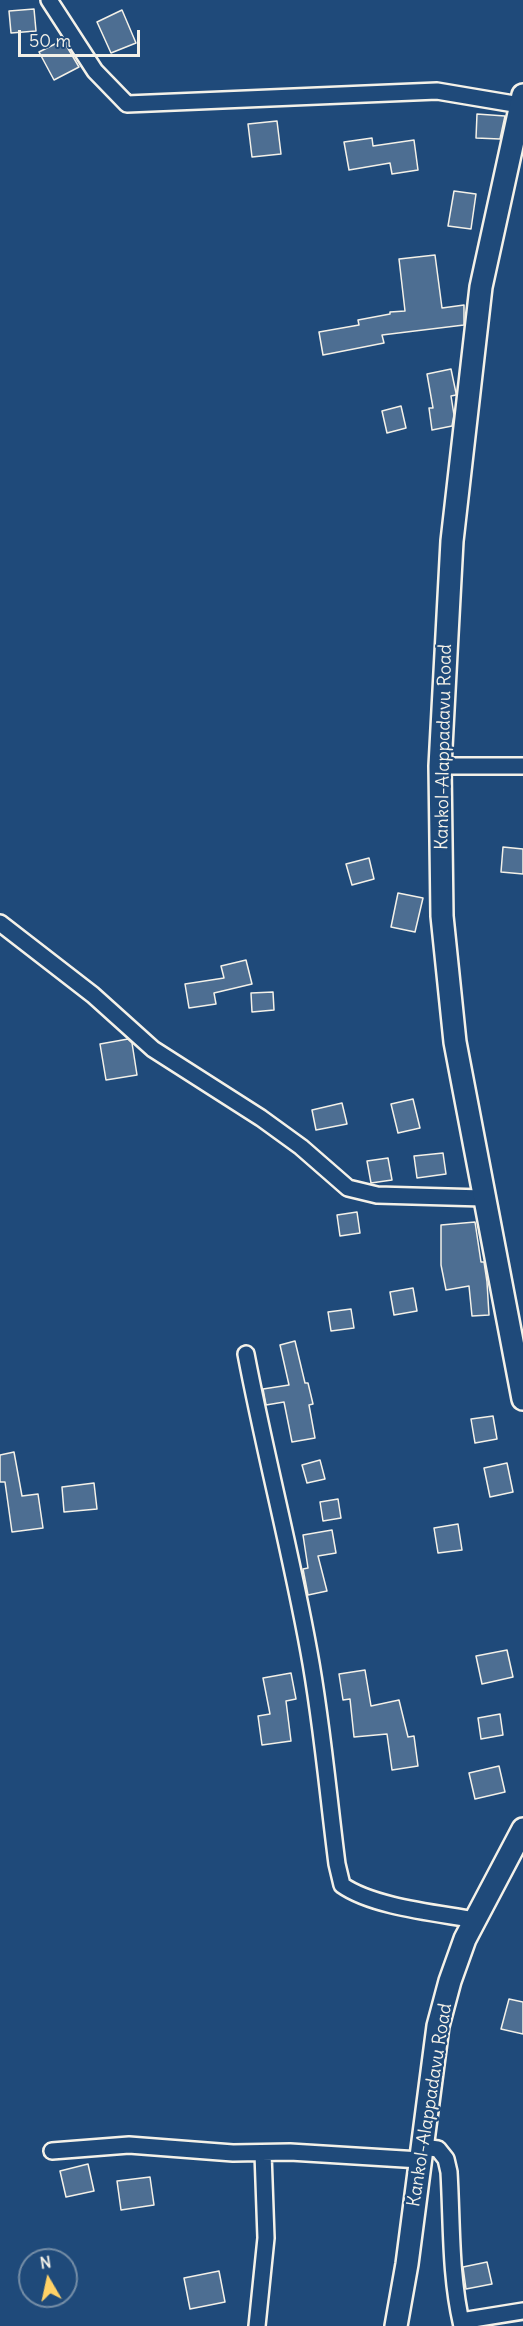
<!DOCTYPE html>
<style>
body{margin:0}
#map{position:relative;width:523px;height:2326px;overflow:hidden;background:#1f4a7a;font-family:Delius,sans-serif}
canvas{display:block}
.north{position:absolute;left:18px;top:2248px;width:60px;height:60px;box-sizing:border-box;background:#1f4a7a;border:2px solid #748da6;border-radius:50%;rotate:351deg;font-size:16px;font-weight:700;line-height:24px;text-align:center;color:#f4f1e8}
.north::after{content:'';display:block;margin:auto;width:21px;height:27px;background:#ffd166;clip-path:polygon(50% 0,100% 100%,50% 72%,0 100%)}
.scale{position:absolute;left:18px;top:30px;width:122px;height:27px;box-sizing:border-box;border:3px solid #f4f1e8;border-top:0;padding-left:8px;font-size:18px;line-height:21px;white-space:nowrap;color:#f4f1e8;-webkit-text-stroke:4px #1f4a7a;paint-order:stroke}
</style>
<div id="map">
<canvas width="523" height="2326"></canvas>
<div class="north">N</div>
<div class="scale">50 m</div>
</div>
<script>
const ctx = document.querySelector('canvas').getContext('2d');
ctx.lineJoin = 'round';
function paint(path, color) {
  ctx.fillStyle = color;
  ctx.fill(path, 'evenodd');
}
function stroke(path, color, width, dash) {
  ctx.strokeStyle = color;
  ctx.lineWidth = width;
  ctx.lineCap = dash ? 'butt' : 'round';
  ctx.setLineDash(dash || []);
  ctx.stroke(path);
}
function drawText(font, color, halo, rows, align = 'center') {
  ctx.font = font + ' Delius,sans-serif';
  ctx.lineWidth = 4.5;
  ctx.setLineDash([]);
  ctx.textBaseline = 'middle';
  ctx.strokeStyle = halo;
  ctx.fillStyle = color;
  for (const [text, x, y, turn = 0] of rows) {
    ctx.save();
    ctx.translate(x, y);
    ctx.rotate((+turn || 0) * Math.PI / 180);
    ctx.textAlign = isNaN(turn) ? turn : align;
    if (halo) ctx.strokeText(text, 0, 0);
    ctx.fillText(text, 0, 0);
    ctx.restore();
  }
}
const building = new Path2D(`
 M34,9L36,31L11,33L9,11Z
 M122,10L136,43L111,53L97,22Z
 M63,40L79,67L54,80L39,52Z
 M477,114L505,116L500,139L476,138Z
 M277,121L281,154L252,157L248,124Z
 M372,138L373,146L414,140L418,170L392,174L390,163L349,170L344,142Z
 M454,191L476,194L471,229L448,226Z
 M435,255L442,308L464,305V325L382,335L384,343L323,355L319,332L359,325L358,320L390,314V312L405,311L399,259Z
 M451,369L456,393V395L451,396L454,415L452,426L432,430L429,408H433L427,374Z
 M401,406L406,428L387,433L382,411Z
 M503,847L523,849V874L501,872Z
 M369,858L374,879L352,885L346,864Z
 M398,893L423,898L415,932L391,927Z
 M246,960L252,984L214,993L216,1004L189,1008L185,984L224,978L221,966Z
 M273,992L274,1010L252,1012L251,993Z
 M128,1039L132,1043L137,1075L106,1080L100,1044Z
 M413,1099L420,1128L398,1133L391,1104Z
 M342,1103L347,1124L316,1130L312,1110Z
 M443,1153L446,1174L417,1178L414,1156Z
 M388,1158L392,1180L371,1183L367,1161Z
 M357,1212L360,1233L340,1236L337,1215Z
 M475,1222L481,1262H484L487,1282L489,1315L472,1316L469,1286L446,1290L441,1265V1225Z
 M413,1288L417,1311L394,1315L390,1292Z
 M351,1309L354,1328L331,1331L328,1312Z
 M295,1341L305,1383H308L313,1404L309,1405L315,1438L292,1442L284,1402L266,1405L263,1389L289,1385L280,1345Z
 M493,1416L497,1439L475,1443L471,1419Z
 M14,1452L22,1496L38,1494L43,1528L12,1532L5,1482H0V1455Z
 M320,1460L325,1479L307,1483L302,1465Z
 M507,1463L513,1492L490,1497L484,1468Z
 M94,1483L97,1509L64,1512L62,1487Z
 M338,1499L341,1518L323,1521L320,1502Z
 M458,1524L462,1550L438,1553L434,1528Z
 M332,1530L336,1553L318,1556L327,1591L308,1595L303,1569L308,1568L303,1535Z
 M507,1650L513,1677L482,1684L476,1656Z
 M365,1670L371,1706L399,1700L408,1737L414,1736L418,1766L392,1770L387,1734L354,1737L350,1699L343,1700L339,1674Z
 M291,1673L296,1699L286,1701L291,1741L262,1745L258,1716L270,1714L263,1678Z
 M500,1714L503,1735L481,1739L478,1718Z
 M499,1766L505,1792L475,1799L469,1773Z
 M509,1999L523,2002V2034L501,2029Z
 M88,2164L94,2191L66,2197L60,2171Z
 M150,2177L154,2205L121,2210L117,2181Z
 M487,2262L492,2284L466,2289L463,2267Z
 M219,2271L225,2302L190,2309L184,2278Z`);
paint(building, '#4d6e92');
stroke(building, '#f4f1e8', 1.5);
const street = new Path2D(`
 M49,0L95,71L127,104L437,91L520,105
 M440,766H523
 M0,923L93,995L153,1049L261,1118L301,1147L348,1188L377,1195L483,1198
 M246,1354C265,1454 291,1552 309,1652C322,1722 328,1794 337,1864L342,1885C373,1907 437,1913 475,1920
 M422,2147L438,2149L446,2159L449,2172C452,2223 450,2276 462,2326
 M52,2151L129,2145L233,2153L290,2152L420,2160
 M461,2321L523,2311
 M257,2326L266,2238L263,2153`);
const secondary = new Path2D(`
 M523,95L481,287L452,541L440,766L442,916L455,1042L523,1399
 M396,2326L407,2264L438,2026L450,1981L465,1939L523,1829`);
stroke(street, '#f4f1e8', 20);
stroke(secondary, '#f4f1e8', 26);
stroke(street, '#1f4a7a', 15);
stroke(secondary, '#1f4a7a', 21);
drawText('18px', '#f4f1e8', '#1f4a7a', [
 ["Kankol-Alappadavu Road",444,747,-89],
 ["Kankol-Alappadavu Road",430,2105,-81]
]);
</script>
